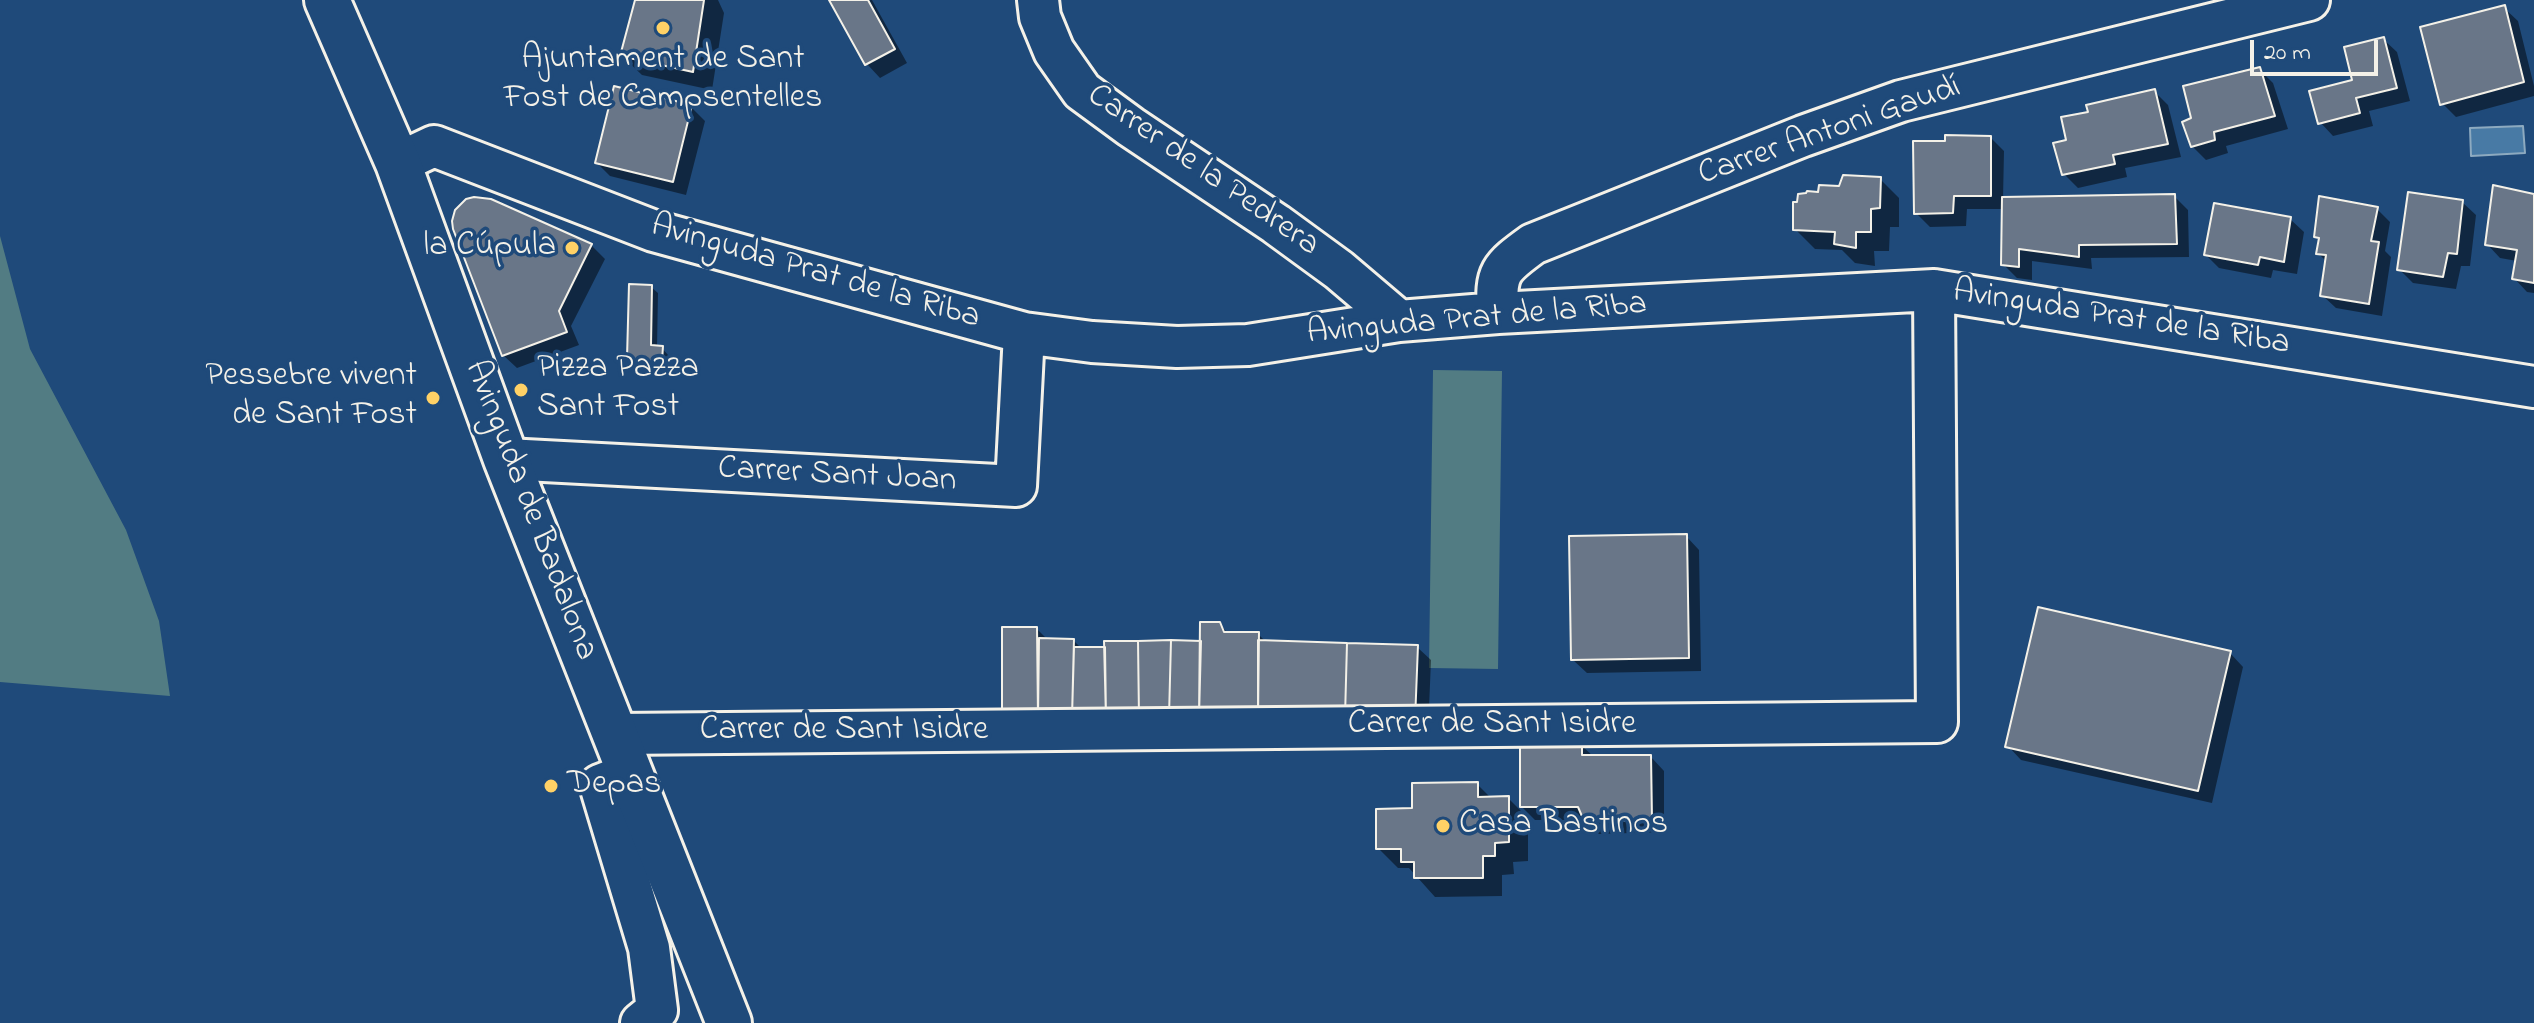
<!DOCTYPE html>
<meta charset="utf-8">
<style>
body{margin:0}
#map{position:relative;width:2534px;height:1023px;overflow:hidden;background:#1f4a7a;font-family:"Indie Flower",sans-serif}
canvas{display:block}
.scale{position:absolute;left:2250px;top:40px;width:128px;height:36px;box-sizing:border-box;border:4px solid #f4f1e8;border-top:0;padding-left:10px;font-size:24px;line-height:28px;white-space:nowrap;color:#f4f1e8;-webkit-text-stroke:6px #1f4a7a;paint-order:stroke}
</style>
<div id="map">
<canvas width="2534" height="1023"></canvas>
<div class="scale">20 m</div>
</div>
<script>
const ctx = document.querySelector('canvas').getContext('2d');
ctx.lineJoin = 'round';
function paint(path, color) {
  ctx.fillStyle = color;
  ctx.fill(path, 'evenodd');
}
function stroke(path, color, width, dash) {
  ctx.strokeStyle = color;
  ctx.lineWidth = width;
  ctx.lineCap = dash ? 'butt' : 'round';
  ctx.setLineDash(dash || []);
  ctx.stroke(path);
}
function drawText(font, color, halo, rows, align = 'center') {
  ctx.font = font + ' "Indie Flower",sans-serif';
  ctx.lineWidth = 7;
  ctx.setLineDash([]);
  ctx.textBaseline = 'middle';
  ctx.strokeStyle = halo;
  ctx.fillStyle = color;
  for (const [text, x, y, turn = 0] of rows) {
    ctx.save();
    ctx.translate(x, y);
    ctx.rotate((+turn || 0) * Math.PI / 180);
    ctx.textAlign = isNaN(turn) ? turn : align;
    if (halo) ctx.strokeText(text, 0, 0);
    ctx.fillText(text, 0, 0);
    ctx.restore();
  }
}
paint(new Path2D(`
 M0,236L30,349L126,530L159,621L170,696L0,682Z
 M1433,370L1502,371L1498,669L1429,668Z`), '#527c83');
const water = new Path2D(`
 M2523,126L2525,153L2471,156L2470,128Z`);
paint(water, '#487aa5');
stroke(water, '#8daac0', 2);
paint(new Path2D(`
 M637,0H718L724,13L712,90L642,75L622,56Z
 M832,0H872L907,63L880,78L867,64Z
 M2504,8L2518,21L2534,86V96L2456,117L2442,103Z
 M2383,39L2397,52L2410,101L2369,111L2373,126L2333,136L2320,122L2354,82Z
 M2259,69L2273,83L2288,129L2226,146L2228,153L2206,160L2192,146Z
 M2154,91L2168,105L2181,157L2125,168L2127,177L2078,188L2064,174L2069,141L2090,113Z
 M691,107L705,121L686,195L610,176L597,163Z
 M1991,138L2004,151L2003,199L2174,196L2188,210L2189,257L2091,258L2092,269L2032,261V280L2017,278L2003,264L2004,209H1967L1966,226L1930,227L1916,213L1948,143Z
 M1880,179L1899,198V227H1890L1889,251H1874L1875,266L1855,263L1842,250L1815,249L1795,229L1820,194Z
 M2534,196V293L2527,292L2514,278L2517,261L2500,258L2487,244Z
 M2462,202L2476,215L2470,266H2461L2456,289L2413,283L2399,269Z
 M2377,209L2390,222L2385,251L2391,257L2382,316L2336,308L2322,295L2327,262L2318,253L2320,241L2316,237Z
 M2290,219L2304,232L2297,274L2273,270L2271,278L2219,268L2206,255Z
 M591,245L605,259L571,326L579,345L517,368L503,355Z
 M651,287L658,293L657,348H662L668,355V367L636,364L629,358Z
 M1686,536L1699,550L1701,671L1587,673L1573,660Z
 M1219,624L1229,634H1258L1266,642L1417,647L1431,660L1428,733L1018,730L1037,629L1048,640L1074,641L1082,649L1203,643Z
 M2230,653L2243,667L2212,803L2021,760L2008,746Z
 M1581,745L1594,757H1651L1664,771V832L1599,834L1585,820H1535L1522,807Z
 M1477,784L1492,799L1508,798L1528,818V861L1513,862L1514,874L1502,875V896L1435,897L1409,868H1398L1378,848L1415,810Z`), '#0007');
const building = new Path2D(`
 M635,0H704L693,72L620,56Z
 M829,0H868L895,49L865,65Z
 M2505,5L2524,82L2440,105L2420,27Z
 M2384,37L2397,88L2356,98L2360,113L2318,124L2309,91L2352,80L2344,47Z
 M2260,67L2275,116L2214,132L2215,140L2191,147L2182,122L2191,118L2183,86Z
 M614,86L692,105L673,182L595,163Z
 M2155,89L2168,144L2113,155L2115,164L2062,175L2053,143L2066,140L2061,117L2088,112L2086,105Z
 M1945,135L1991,136V196H1954L1953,213L1914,214L1913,141H1945Z
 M1843,175L1881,177L1880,208L1871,209V232H1856V248L1834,244L1835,232L1793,230V202H1797L1798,194L1806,193L1807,191L1818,192L1819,185L1839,186Z
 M2493,185L2534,194V283L2512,279L2517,250L2485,245Z
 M2408,192L2463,200L2457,254L2448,253L2443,277L2397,270Z
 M2175,194L2177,244L2079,245V257L2019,249V267L2001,265L2002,197Z
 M2319,196L2378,207L2371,241L2379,242L2369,304L2320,296L2326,255L2316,254L2319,238L2314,237Z
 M474,197L491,199L592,244L559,311L567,332L502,356L453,229L452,221L455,210L466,199Z
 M2214,203L2291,217L2284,262L2260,257L2258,265L2204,255Z
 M629,284L652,285L651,345L663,346L662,362L627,358Z
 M1687,534L1689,658L1571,660L1569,536Z
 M2038,607L2231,651L2198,791L2005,747Z
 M1200,622H1220L1224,632H1259L1258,718L1199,717Z
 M1002,627H1037L1038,717H1002Z
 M1039,638L1074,639L1072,717H1038Z
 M1171,640L1201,641L1199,717H1169Z
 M1171,640L1169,717L1139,718L1138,641Z
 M1258,640L1347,643L1345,717L1258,718Z
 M1104,641H1138L1139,718L1106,719Z
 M1347,643L1418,645L1415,721L1345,717Z
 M1074,647H1105L1106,719L1072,717Z
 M1520,743H1582V755H1651L1652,820L1584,821L1578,807H1520Z
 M1478,782V797L1509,796V842L1495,843V856H1483V878H1414V862H1401V849H1376V809L1412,808V783Z`);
paint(building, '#697688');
stroke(building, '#f4f1e8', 2);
const street = new Path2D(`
 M1038,0L1040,17L1054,51L1082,91L1131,127L1276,224L1339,270L1399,321
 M398,163L434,146L654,231L1024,333L1092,342L1177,347L1248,345L1399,321L1498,313L1934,290L2534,387
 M1498,313C1495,272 1500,268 1533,244L1803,136L1901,101L2309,0
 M506,459L1016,486L1024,333
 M616,734L1937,722L1934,290
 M631,773L600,785L649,948L657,1010L641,1023`);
const secondary = new Path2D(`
 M327,0L398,163L506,459L729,1023`);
stroke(street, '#f4f1e8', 46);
stroke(secondary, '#f4f1e8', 50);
stroke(street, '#1f4a7a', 40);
stroke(secondary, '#1f4a7a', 44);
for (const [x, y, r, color] of [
 [663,28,8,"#ffd166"],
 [572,248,8,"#ffd166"],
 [521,390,8,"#ffd166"],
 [433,398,8,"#ffd166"],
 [551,786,8,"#ffd166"],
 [1443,826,8,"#ffd166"]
]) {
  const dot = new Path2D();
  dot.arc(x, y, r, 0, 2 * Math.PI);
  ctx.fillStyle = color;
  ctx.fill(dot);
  stroke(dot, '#1f4a7a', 3);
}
drawText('34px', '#f4f1e8', '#1f4a7a', [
 ["Ajuntament de Sant",663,61,"center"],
 ["Fost de Campsentelles",663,100,"center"],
 ["la Cúpula",556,248,"right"],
 ["Pizza Pazza",537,370],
 ["Sant Fost",537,409],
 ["Pessebre vivent",417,378,"right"],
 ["de Sant Fost",417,417,"right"],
 ["Depas",567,786],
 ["Casa Bastinos",1459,826]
], 'left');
drawText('34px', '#f4f1e8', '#1f4a7a', [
 ["Carrer Antoni Gaudí",1830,133,-19],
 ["Carrer de la Pedrera",1202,172,35],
 ["Avinguda Prat de la Riba",815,274,16],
 ["Avinguda Prat de la Riba",2121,320,9],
 ["Avinguda Prat de la Riba",1477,321,-5],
 ["Carrer Sant Joan",837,477,3],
 ["Avinguda de Badalona",529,511,69],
 ["Carrer de Sant Isidre",1492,726],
 ["Carrer de Sant Isidre",844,732]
]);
</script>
